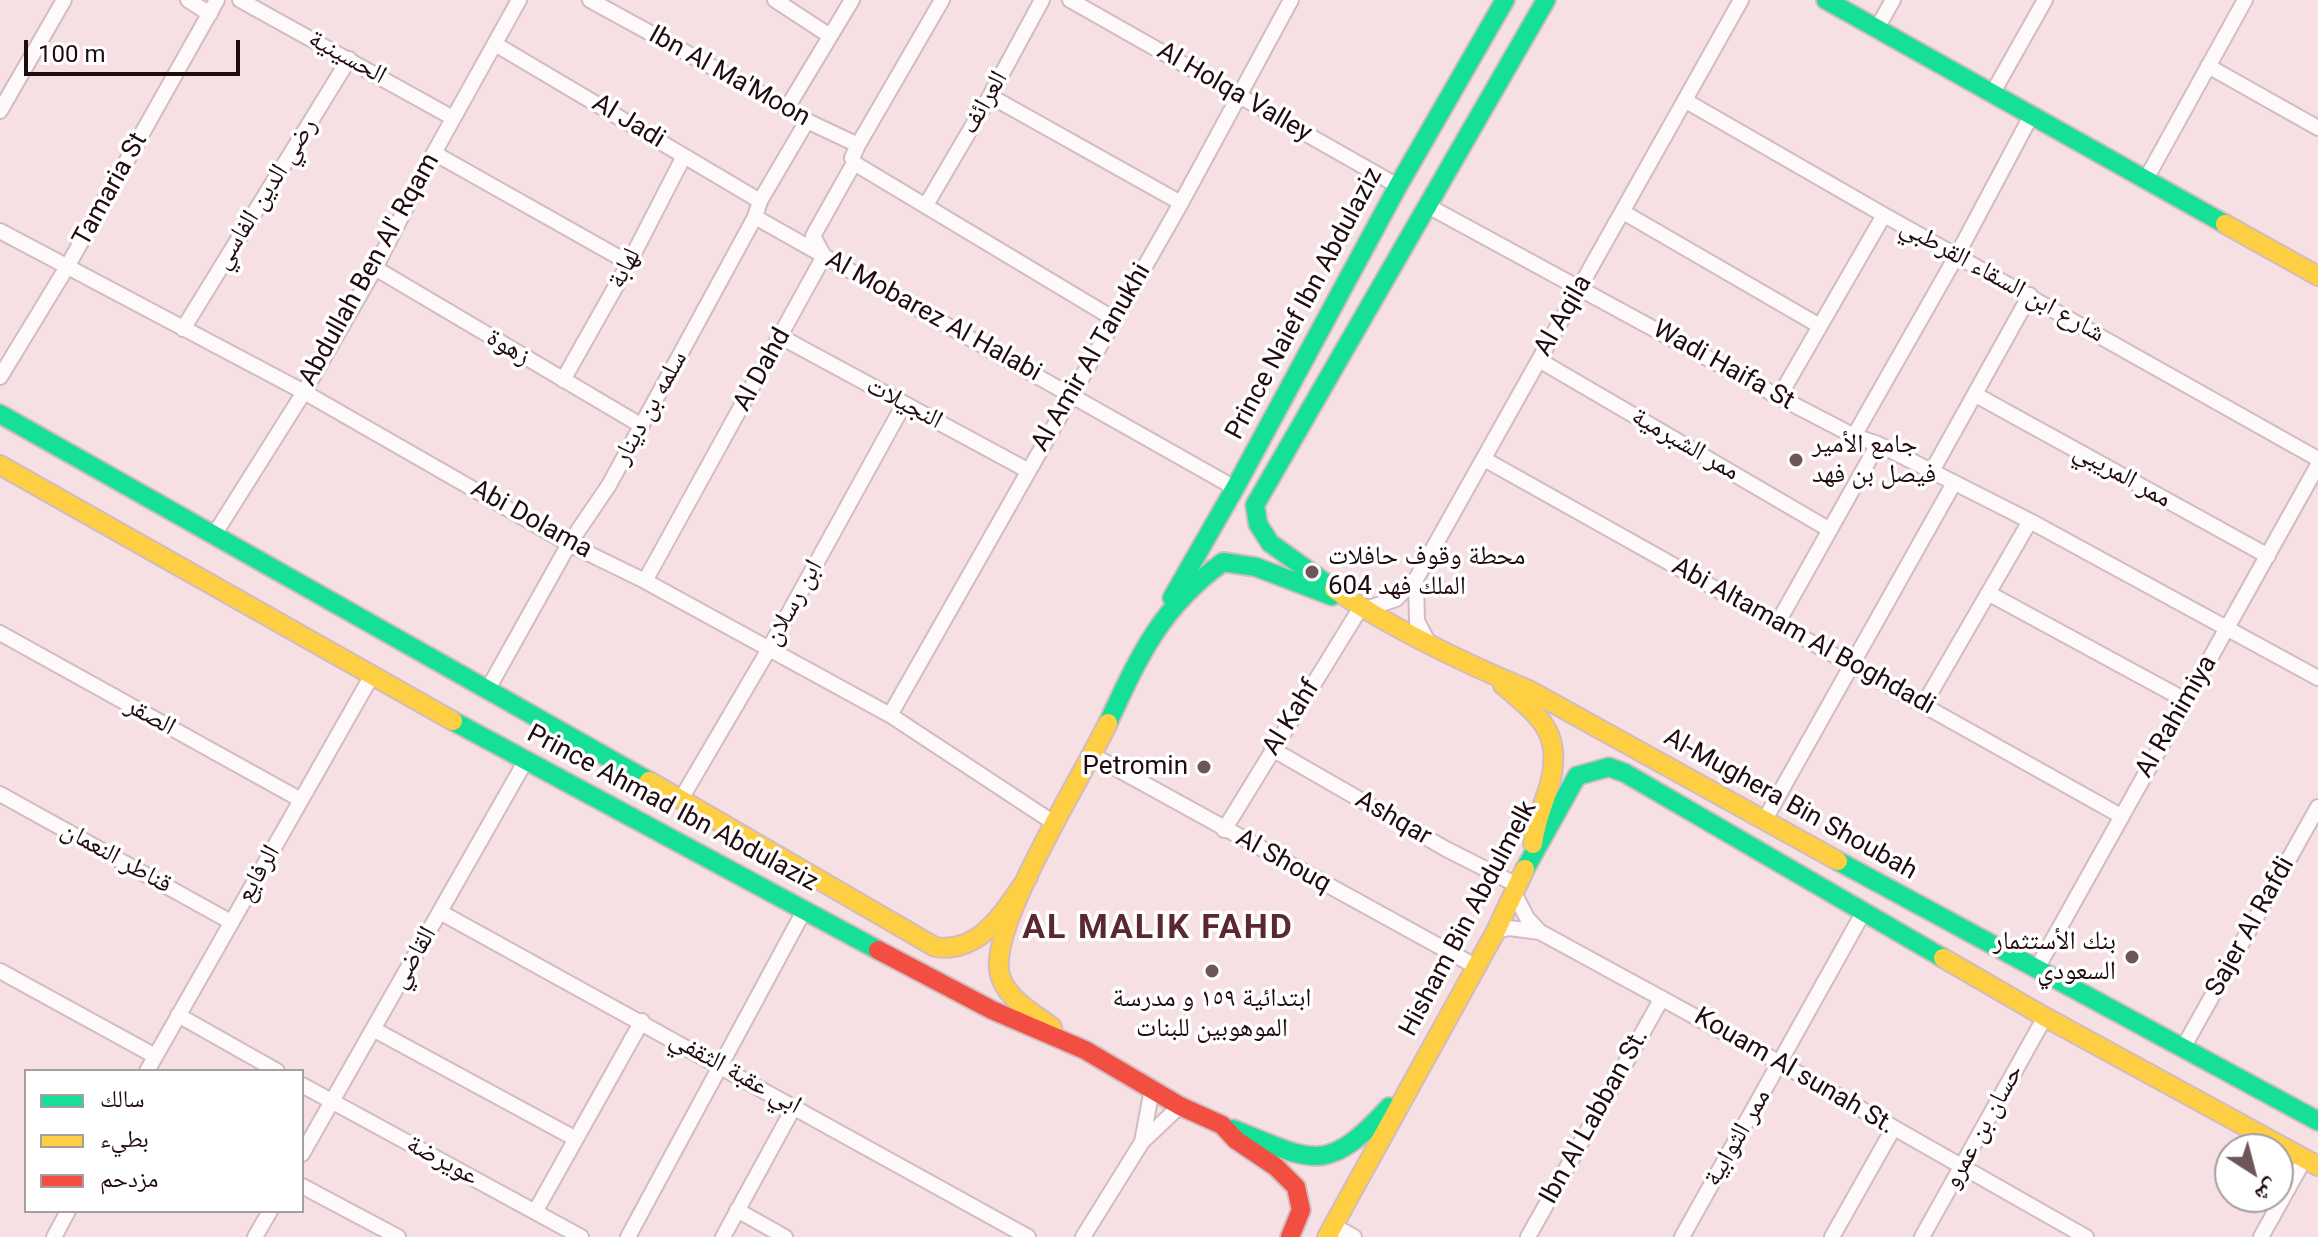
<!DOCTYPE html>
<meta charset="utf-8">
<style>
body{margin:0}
#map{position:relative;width:2318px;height:1237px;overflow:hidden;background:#f6e0e3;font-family:Roboto,"Noto Naskh Arabic",sans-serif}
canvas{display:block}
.legend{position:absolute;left:24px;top:1069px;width:280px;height:144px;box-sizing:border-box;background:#fff;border:2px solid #a69d9f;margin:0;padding:10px 14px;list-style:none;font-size:24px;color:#210b0f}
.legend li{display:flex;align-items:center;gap:16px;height:40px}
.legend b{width:40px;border:2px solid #a69d9f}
.north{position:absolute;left:2214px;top:1133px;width:80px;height:80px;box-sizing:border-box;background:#fff;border:2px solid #a69d9f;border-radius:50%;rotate:144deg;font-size:22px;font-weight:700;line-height:32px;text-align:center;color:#210b0f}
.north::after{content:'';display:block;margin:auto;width:28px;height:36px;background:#6c5659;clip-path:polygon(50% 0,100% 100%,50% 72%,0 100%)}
.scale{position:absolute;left:24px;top:40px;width:216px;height:36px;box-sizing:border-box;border:4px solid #210b0f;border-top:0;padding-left:10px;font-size:24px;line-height:28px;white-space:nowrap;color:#210b0f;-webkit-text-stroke:6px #fff;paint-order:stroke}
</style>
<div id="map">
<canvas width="2318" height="1237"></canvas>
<ul class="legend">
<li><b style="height:10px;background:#16e098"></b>سالك</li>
<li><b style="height:10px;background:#ffcf43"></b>بطيء</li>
<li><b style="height:10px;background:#f24e42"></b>مزدحم</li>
</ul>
<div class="north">ش</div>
<div class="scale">100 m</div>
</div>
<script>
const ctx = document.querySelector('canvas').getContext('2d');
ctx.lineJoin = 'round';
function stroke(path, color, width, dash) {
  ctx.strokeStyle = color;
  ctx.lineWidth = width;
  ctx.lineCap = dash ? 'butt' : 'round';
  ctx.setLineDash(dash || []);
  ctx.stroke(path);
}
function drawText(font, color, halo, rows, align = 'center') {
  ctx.font = font + ' Roboto,"Noto Naskh Arabic",sans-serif';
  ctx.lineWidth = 7;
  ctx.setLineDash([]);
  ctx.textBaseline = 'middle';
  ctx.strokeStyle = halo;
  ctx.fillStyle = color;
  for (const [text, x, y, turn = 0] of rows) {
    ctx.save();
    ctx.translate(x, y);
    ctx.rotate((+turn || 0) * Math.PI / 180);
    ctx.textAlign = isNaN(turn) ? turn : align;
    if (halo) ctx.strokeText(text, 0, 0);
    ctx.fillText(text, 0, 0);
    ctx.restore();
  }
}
const street = new Path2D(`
 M188,0L210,14
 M240,0L453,118
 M590,0L787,108L807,121L858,145L852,158L854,163L813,236L824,256L645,581
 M775,0L830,36
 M1070,0L1398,186
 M1877,28L1893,0
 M495,44L760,201
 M2208,66L2318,128
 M1992,94L2045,0
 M990,96L1181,203
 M1686,101L1884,215L2318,459
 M787,108L852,0
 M0,111L64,0
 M858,145L942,0
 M434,153L629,263
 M854,163L1114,319
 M2146,179L2245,0
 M926,205L990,96L1042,0
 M1428,206L1779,397L1854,436L1878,444L2030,521L2318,678
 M1623,212L1818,325
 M755,217L1235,488
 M0,231L304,392L569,544L645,581L890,715L1054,823
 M375,268L642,426
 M183,329L349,59
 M781,337L1027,470
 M1539,360L1830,530
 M0,377L67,267L217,0
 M563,380L629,263L684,156
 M1976,395L2268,556
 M1779,397L1884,215
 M1854,436L1957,255L2031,116
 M1484,459L2121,816
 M1932,471L2030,295
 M214,535L304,392L375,268L434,153L519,0
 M1416,579L1417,621L1427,640
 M1988,593L2185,700
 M1366,609L1396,599L1416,579L1741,0
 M1777,624L1878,444
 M0,633L301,800
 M488,689L569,544L609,485L755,217L760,201L807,121
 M1924,704L2030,521
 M890,715L1181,203L1291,0
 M1272,749L1446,849L1517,885
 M1092,755L1475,966
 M0,794L231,922
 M681,799L769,649L904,404
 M1764,821L1954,483
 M1224,830L1361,607
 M1513,891L1527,918L1540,932
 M440,912L1028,1237
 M1496,931L1509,928L1540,932L1780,1063L2086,1237
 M2036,970L2318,465
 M0,971L155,1056
 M178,1015L277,1071
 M373,1029L576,1139
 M2183,1048L2318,807
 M147,1071L371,677
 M302,1085L581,1237
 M1142,1142L1152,1089
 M302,1154L525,762
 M302,1186L398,1237
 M737,1210L785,1237
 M535,1212L642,1021
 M1334,1226L1354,1237
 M54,1237L68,1211
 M255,1237L270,1211
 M628,1237L805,909
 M723,1237L794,1107
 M1083,1237L1142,1142L1180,1106
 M1528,1237L1662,998
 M1682,1237L1863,913
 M1832,1237L1893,1129
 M1922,1237L2045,1017
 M2261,1237L2305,1158`);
const fast = new Path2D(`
 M1826,0L2225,224
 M0,414L649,781
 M1334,589L1270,543L1258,524L1255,505L1546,0
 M1172,598L1235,488L1398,186L1505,0
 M453,721L878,950
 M1108,723C1139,656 1161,607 1223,562L1256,567L1332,596
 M1838,861L2318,1121
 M1525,869L1577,776L1609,767L1625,773L1943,958
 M1233,1129C1313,1161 1326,1176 1389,1107`);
const slow = new Path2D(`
 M2225,224L2318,276
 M0,465L453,721
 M1334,589C1394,630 1464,663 1531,691L1838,861
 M1503,685C1542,718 1565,735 1548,790C1542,808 1535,824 1533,844
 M649,781L935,947C981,954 1005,910 1028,877
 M1943,958L2045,1017L2318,1166
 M1052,1027C1033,1013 1002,996 999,970C993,918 1083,776 1108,723
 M1327,1237L1496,931L1525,869`);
const jam = new Path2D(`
 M878,950L992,1010L1085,1050L1180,1106L1222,1125L1236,1140L1276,1167L1296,1187L1301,1210L1290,1237`);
stroke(street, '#d2bcbf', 18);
stroke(fast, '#d2bcbf', 22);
stroke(slow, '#d2bcbf', 22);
stroke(jam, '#d2bcbf', 22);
stroke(street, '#fefafb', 14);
stroke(fast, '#16e098', 18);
stroke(slow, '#ffcf43', 18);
stroke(jam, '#f24e42', 18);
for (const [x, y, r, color] of [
 [1796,460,8,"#6c5659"],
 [1312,572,8,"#6c5659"],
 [1204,767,8,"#6c5659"],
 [2132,957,8,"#6c5659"],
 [1212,971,8,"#6c5659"]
]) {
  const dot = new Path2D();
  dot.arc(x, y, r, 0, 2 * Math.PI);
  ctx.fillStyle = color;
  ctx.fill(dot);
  stroke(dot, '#fff', 3);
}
drawText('26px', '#210b0f', '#fff', [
 ["الحسينية",347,58,29],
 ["Ibn Al Ma'Moon",729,77,29],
 ["Al Holqa Valley",1234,93,30],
 ["العرائف",985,103,-60],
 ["Al Jadi",628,122,31],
 ["Tamaria St",111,190,-61],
 ["رضي الدين الفاسي",266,194,-58],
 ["لهابة",625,269,-62],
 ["Abdullah Ben Al' Rqam",370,270,-61],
 ["شارع ابن السقاء القرطبي",2002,281,29],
 ["Prince Naief Ibn Abdulaziz",1305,304,-62],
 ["Al Aqila",1564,316,-60],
 ["Al Mobarez Al Halabi",933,317,29],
 ["زهوة",508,348,31],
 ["Al Amir Al Tanukhi",1092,358,-60],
 ["Wadi Haifa St",1723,366,29],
 ["Al Dahd",763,370,-61],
 ["النجيلات",904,404,28],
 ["سلمه بن دينار",651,408,-61],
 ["ممر الشبرمية",1685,445,30],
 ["ممر المريبي",2122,476,29],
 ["Abi Dolama",531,520,29],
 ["ابن رسلان",794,603,-61],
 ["Abi Altamam Al Boghdadi",1803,637,29],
 ["الصقر",150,717,29],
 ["Al Rahimiya",2177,717,-60],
 ["Al Kahf",1292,718,-58],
 ["Al-Mughera Bin Shoubah",1790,805,29],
 ["Prince Ahmad Ibn Abdulaziz",672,809,28],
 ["Ashqar",1393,819,30],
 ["قناطر النعمان",116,858,29],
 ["Al Shouq",1283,862,29],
 ["الرفايع",259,874,-60],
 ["Hisham Bin Abdulmelk",1469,919,-62],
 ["Sajer Al Rafdi",2251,927,-61],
 ["القاضي",414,958,-60],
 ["Kouam Al sunah St.",1794,1072,30],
 ["ابي عقبة الثقفي",735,1073,29],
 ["Ibn Al Labban St.",1595,1117,-61],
 ["حسان بن عمرو",1984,1127,-61],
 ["ممر الثوابية",1738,1138,-60],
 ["عويرضة",442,1161,28]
]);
drawText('26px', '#210b0f', '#fff', [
 ["جامع الأمير",1812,445],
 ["فيصل بن فهد",1812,475],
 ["محطة وقوف حافلات",1328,557],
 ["الملك فهد 604",1328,587],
 ["Petromin",1188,767,"right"],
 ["بنك الأستثمار",2116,942,"right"],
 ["السعودي",2116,972,"right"],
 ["ابتدائية ١٥٩ و مدرسة",1212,999,"center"],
 ["الموهوبين للبنات",1212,1029,"center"]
], 'left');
ctx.letterSpacing = '2px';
drawText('bold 34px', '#5b2832', '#fff', [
 ["AL MALIK FAHD",1158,929]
]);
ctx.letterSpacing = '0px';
</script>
